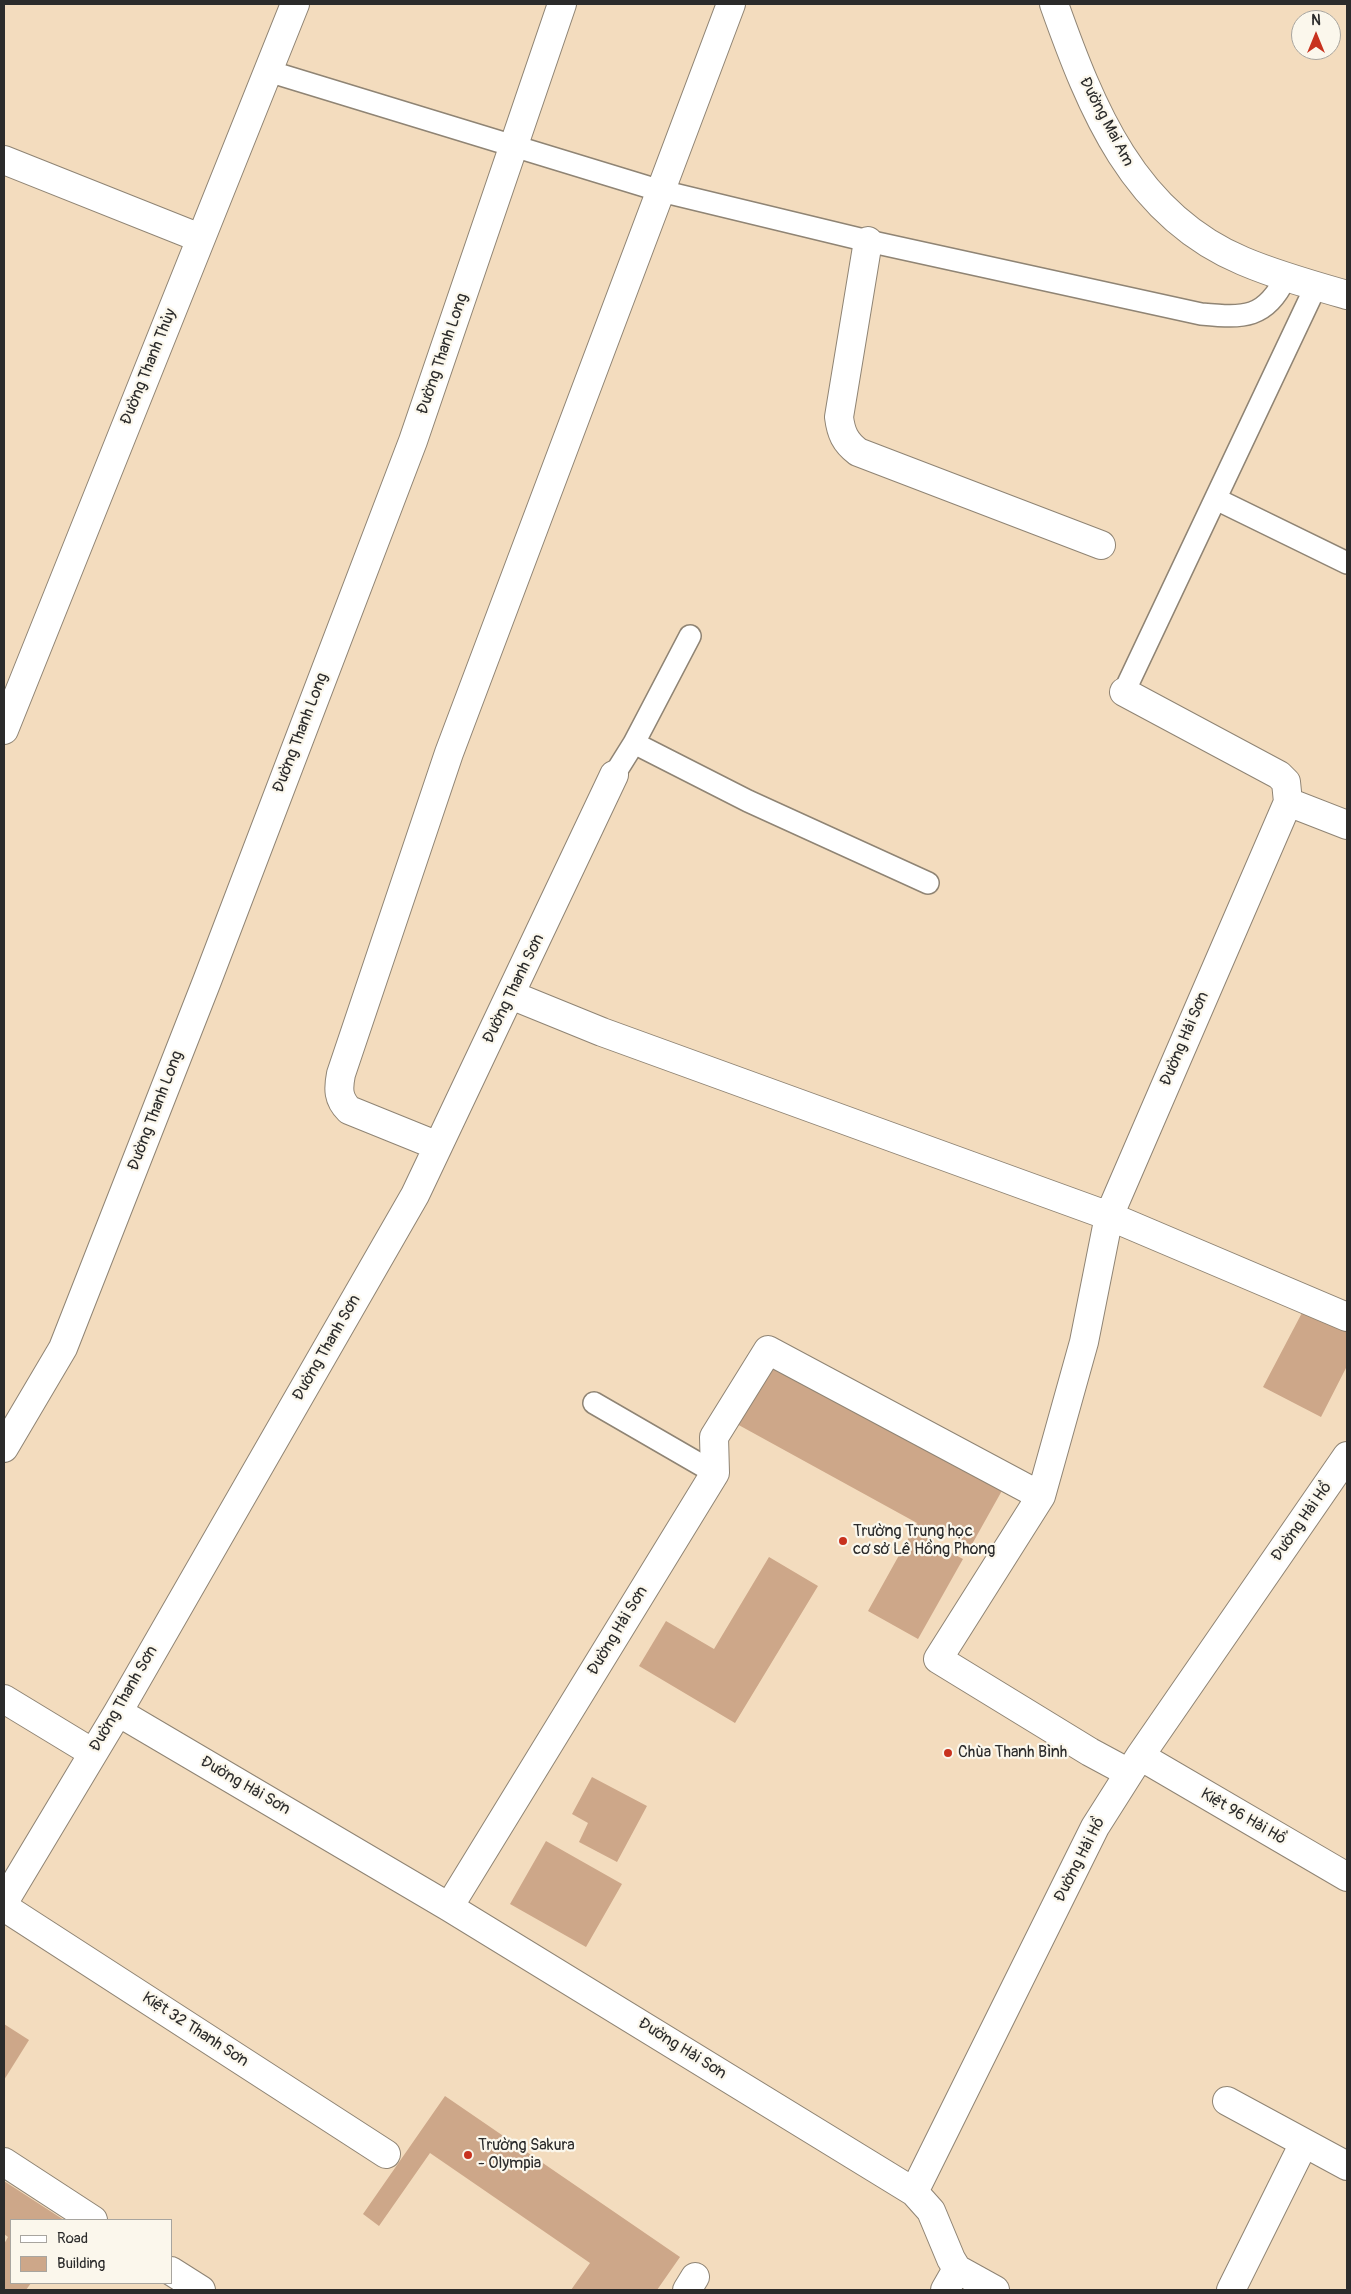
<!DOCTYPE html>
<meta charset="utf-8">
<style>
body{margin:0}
#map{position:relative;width:1351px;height:2294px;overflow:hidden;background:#f3dcbe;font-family:Pangolin,sans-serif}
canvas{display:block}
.frame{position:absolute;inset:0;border:5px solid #2b2b2b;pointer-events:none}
.legend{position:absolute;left:10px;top:2219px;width:162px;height:65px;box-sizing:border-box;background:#fbf7ec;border:1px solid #a8a59f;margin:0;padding:6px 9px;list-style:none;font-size:15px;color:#2b2b2b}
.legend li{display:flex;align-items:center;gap:10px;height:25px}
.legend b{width:25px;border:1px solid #a8a59f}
.north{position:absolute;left:1291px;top:10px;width:50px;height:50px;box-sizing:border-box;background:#fbf7ec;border:1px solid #a8a59f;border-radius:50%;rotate:0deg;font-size:14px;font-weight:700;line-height:20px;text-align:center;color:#2b2b2b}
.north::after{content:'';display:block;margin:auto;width:18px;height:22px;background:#c8321e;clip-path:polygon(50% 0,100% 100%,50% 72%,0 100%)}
</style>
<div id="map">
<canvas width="1351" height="2294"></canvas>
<div class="frame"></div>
<ul class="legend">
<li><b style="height:6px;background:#fff"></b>Road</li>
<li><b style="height:14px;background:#cda789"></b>Building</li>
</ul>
<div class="north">N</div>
</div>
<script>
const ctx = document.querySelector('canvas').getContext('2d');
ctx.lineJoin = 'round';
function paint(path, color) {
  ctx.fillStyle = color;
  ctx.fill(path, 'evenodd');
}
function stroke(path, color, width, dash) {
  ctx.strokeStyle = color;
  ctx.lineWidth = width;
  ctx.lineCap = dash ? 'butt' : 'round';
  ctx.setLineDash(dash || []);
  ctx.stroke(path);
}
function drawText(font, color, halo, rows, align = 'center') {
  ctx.font = font + ' Pangolin,sans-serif';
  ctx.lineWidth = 4.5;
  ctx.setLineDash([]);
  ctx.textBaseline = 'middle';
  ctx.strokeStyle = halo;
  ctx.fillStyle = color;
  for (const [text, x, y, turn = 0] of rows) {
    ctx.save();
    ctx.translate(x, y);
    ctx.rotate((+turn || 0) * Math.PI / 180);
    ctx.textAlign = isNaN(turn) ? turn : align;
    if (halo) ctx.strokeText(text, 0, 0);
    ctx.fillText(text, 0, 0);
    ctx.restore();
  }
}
paint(new Path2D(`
 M1304,1309L1347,1331V1366L1321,1417L1263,1387Z
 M771,1359L1004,1487L971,1546L936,1526L928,1540L963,1559L918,1639L868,1611L917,1523L735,1423Z
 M769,1557L818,1586L735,1723L639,1666L666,1621L714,1649Z
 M592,1777L647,1806L617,1862L579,1842L588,1823L572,1814Z
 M546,1841L622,1884L586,1947L510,1904Z
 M4,2024L29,2040L4,2080Z
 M445,2096L680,2257L657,2290H571L590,2263L430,2153L379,2226L363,2214Z
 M4,2181L64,2220H11V2283H31L26,2290H4V2244L8,2237L4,2234Z`), '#cda789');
const service = new Path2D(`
 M268,71L661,191L868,241L1201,314C1245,318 1265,319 1286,277
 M1216,499L1347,563
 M1124,692L1316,286
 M634,743L748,801L928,883
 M614,775L634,743L690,636
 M594,1403L715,1473`);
const minor = new Path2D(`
 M1054,4C1091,108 1133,215 1243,261C1276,275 1312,285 1347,295
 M4,160L200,238
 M868,241L839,417C841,433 845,442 858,452L1101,545
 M1124,692L1279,775L1286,782L1288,802
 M4,730L295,4
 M511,995L602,1032L1109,1216L1347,1317
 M438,1146L349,1110C338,1099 338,1089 341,1074L449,753L731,4
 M4,1448L63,1348L207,981L413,441L562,4
 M1041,1496L938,1659L1090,1752L1129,1773
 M4,1699L93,1753
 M118,1712L449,1907L914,2192
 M1140,1756L1347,1877
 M4,1902L118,1712L415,1195L614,775
 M4,1907L386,2154
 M449,1907L715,1473L714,1437L768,1350L1041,1496L1084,1342L1109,1216L1288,802L1347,825
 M1227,2101L1347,2166
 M4,2162L93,2220
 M957,2269L995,2290
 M171,2271L201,2290
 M687,2290L695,2277
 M945,2290L957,2269L951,2259L931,2211L914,2192L1095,1827L1140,1756L1347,1456
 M1231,2290L1304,2143`);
stroke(service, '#8f8474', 24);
stroke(minor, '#8f8474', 30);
stroke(service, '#fff', 21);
stroke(minor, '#fff', 28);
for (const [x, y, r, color] of [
 [843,1541,5,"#c8321e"],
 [948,1753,5,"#c8321e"],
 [468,2155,5,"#c8321e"]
]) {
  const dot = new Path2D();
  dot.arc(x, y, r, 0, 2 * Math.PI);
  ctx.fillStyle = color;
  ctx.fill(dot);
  stroke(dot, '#fbf7ec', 2);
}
drawText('16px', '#2b2b2b', '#fbf7ec', [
 ["Đường Mai Am",1106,122,62],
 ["Đường Thanh Long",443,354,-71],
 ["Đường Thanh Thủy",149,367,-68],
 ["Đường Thanh Long",301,733,-69],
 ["Đường Thanh Sơn",514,989,-64],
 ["Đường Hải Sơn",1185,1039,-67],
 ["Đường Thanh Long",156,1111,-69],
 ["Đường Thanh Sơn",327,1348,-60],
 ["Đường Hải Hồ",1302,1522,-55],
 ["Đường Hải Sơn",618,1631,-59],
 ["Đường Thanh Sơn",124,1699,-60],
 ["Đường Hải Sơn",245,1786,30],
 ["Kiệt 96 Hải Hồ",1243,1817,30],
 ["Đường Hải Hồ",1080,1860,-63],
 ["Kiệt 32 Thanh Sơn",195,2030,33],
 ["Đường Hải Sơn",682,2049,32]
]);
drawText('16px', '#2b2b2b', '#fbf7ec', [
 ["Trường Trung học",853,1532],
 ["cơ sở Lê Hồng Phong",853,1550],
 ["Chùa Thanh Bình",958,1753],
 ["Trường Sakura",478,2146],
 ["- Olympia",478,2164]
], 'left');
</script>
